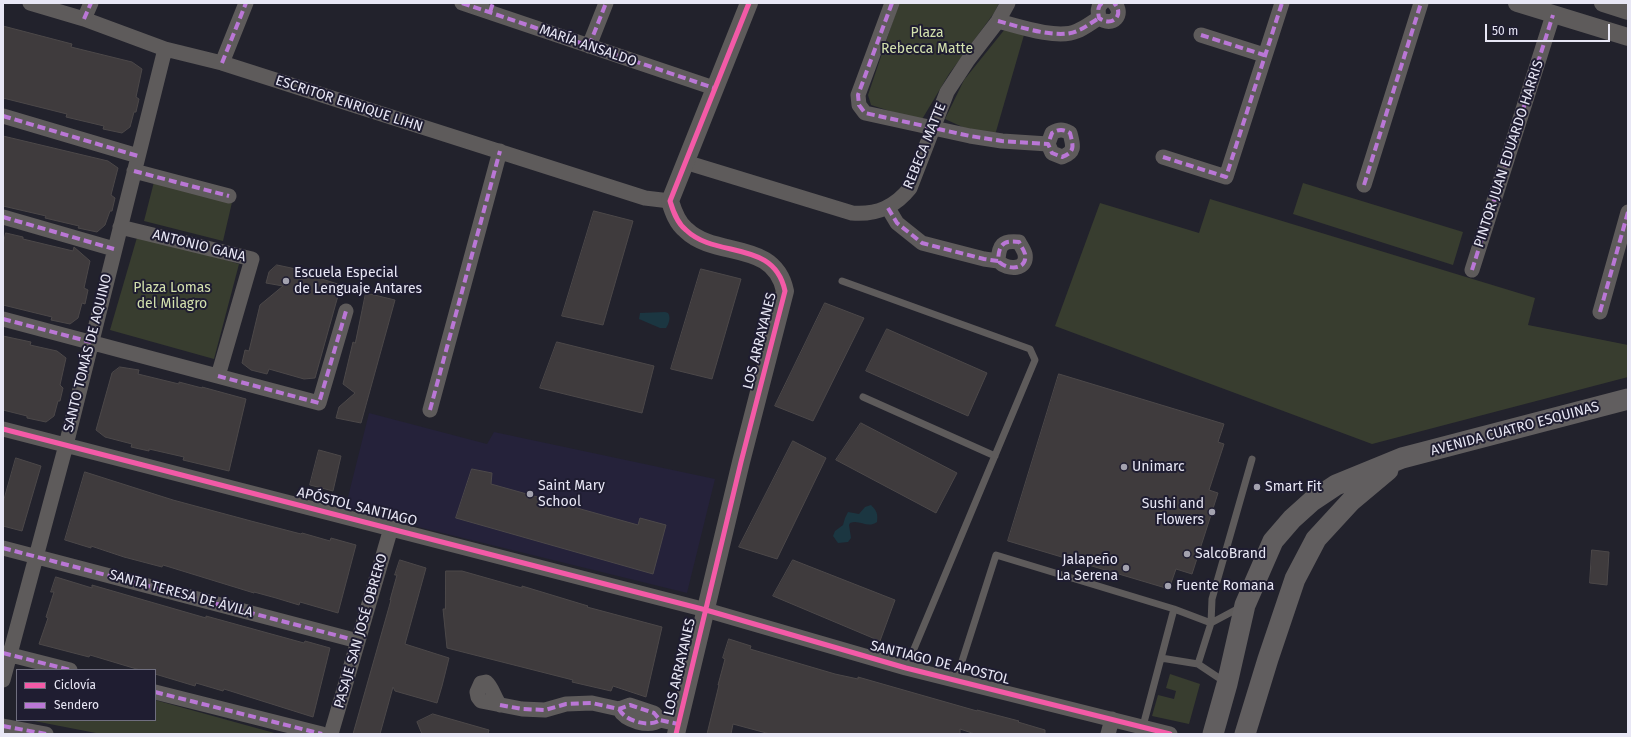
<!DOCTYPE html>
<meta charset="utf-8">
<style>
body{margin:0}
#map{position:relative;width:1631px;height:737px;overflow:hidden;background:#22222c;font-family:"Fira Sans",sans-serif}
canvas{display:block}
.frame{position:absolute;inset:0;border:4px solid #e8e7f5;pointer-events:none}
.legend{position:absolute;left:16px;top:669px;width:140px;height:52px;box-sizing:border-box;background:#1f1d31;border:1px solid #6f6e7f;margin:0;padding:5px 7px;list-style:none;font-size:12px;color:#e8e7f5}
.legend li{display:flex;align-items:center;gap:8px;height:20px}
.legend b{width:20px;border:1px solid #6f6e7f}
.scale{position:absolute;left:1485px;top:24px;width:125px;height:18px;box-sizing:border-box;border:2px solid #e8e7f5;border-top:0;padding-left:5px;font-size:12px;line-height:14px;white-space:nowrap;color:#e8e7f5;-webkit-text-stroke:3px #1f1d31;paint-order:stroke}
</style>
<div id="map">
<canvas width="1631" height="737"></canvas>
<div class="frame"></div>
<ul class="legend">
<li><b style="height:5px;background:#f35aa7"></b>Ciclovía</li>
<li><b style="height:5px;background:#ba77d6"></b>Sendero</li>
</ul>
<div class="scale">50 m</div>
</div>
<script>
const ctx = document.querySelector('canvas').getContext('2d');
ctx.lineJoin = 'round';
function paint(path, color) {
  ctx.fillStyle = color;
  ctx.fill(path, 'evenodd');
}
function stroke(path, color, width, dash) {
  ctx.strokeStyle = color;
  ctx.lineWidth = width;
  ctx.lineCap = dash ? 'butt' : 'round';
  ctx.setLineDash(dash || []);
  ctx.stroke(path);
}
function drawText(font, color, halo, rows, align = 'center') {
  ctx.font = font + ' "Fira Sans",sans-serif';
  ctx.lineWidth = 4;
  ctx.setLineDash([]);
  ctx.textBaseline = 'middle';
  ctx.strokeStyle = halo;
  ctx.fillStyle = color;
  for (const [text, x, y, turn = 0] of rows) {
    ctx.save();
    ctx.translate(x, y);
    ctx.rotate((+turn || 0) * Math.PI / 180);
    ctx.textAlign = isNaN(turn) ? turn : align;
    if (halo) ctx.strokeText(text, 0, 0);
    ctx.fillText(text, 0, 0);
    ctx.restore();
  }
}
paint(new Path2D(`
 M369,413L487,444L494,432L715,479L687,593L345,509Z`), '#25223a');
paint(new Path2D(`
 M899,3H999L994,13L949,74L921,121L871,105L868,95Z
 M1005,29L1024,35L995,135L969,130L945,119L964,80Z
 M155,178L233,198L223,241L144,221Z
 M1303,183L1463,232L1453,265L1293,214Z
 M1210,199L1535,298L1528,325L1628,345V377L1372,444L1055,326L1100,203L1199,233Z
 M138,234L239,264L214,359L110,330Z
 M1170,674L1200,684L1189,724L1152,716L1158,695L1174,699L1176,691L1166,688Z
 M155,700L278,734H101L29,720H155Z`), '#383d2f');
paint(new Path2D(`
 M665,312L668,313C671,317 669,324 666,328H660L639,319L640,313Z
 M871,505C877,511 878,514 877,522C867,529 860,519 850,523L849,525L851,538L848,542L838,543L833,536L835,531L843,525L845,518L848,512L859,514L865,507Z`), '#1b3641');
const building = new Path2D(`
 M3,26L72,44L71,47L132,62L142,69L136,97L139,99L136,112H134L130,127L122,133L103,129L104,126L66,117L67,114L3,98Z
 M3,136L108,161L118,168L111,195L115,198L112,211H110L105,225L97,232L78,228L79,226L45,218L46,216L3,206Z
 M594,211L633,221L603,325L562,316Z
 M6,233L23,237V239L73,251L74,247L90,261L84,288L88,290L85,304L82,303L78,318L70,324L51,320L52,317L3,305V245Z
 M277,265L296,269V271L341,285L315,378L304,379L269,369L267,374L251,370L242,363L245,350L249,351L260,305L283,286L266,283L269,272Z
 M701,269L741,279L712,379L671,369Z
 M366,293L395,300L361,423L336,418L339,407L355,393L343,384L353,342L355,343Z
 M825,303L864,318L813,421L775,406Z
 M887,329L987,373L968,416L866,371Z
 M3,336L31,342L30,345L57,351L66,358L60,385L63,388L60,401H58L54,416L46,422L27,418V416L3,410Z
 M557,342L654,366L642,413L540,388Z
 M120,367L139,370L138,374L179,384V382L202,388V387L246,399L229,471L183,460L184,457L149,449V451L131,447L132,444L105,437L96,430L112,373Z
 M1059,374L1224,424L1218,442L1224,444L1209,490L1218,493L1192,574L1176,569L1169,589L1008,541Z
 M861,423L957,473L936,513L836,460Z
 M793,441L826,458L777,559L739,547Z
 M319,450L341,456L333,491L310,485Z
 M16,458L41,466L22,531L3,526V503Z
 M472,469L492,473L491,484L638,525L640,518L666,525L653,574L456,518Z
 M85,472L173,500L251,521L301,534L302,533L330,541L331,538L356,545L338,613L300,602L299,605L276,598L254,592V593L163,565L162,567L124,557L91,546V548L65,540Z
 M1592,550L1609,552L1607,585L1590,583Z
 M400,560L426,568L405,644L449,658L442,686L437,703L395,691L393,687L380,734H353L391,600H390L397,575H395Z
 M793,560L895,600L880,641L773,596Z
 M446,571H462L522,588V586L588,606L587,607L662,627L646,697L613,686L611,691L572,682L573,680L447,648L443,609H445Z
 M56,577L92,588V585L206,618V616L304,643L305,641L330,648L313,717L224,689L223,691L196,683L195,686L155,674V670H140L90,655L89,657L39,644L48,618L46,617L54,592H51Z
 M729,639L751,646L750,649L835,674L858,679V677L977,711V710L1019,721L1018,722L1045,730V734H975L960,729V734H770L733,724L731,734H707L719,685H718L725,659L723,658Z
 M433,714L489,730L488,734H422L417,722Z`);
paint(building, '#3f3b3d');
stroke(building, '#4c4849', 1);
stroke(new Path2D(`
 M842,281L1030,349L1035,360L906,668
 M863,397L995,456
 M1174,609L1211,623L1212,599L1252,459
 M1161,658L1198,664
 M956,680L996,555L1174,609L1143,726
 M1225,682L1198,664L1211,623L1241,607`), '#5e5b5b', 7);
stroke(new Path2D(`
 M30,3L84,19L165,49L222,63L645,198L670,201
 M462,3L714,88
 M892,3L858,95L859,105L865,113L970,136L1002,141L1048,144L1052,153L1062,157C1076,152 1073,145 1070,133C1063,129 1059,129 1052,133L1048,144
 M1102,3C1097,7 1098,12 1099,18C1113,28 1125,14 1114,3
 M84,19L91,3
 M998,21C1017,26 1058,40 1077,31C1085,28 1092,22 1099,18
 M1201,35L1264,55
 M589,46L606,3
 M222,63L246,3
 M3,116L138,156
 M1163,157L1226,177L1282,3
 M685,162L852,213C877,215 895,207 910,188L947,92L968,60L998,21L1008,3
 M134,171L229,196
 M1364,185L1421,3
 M888,208L897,223L922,243L984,259L998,261C999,245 1002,240 1019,242C1021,246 1024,250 1025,254C1028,270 1008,271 998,261
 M3,217L114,249
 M120,227L252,259L218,376
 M1472,270L1553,15
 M1600,312L1628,212
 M3,319L319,403L346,311
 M430,410L500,151
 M3,429L706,610L906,668L1170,734
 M3,548L358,641
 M3,653L70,670
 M3,680L66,445L165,49
 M155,692L322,734
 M500,705C494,698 493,688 486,682L481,683L477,692L478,697L481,701L522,709L545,710L566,704L592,703L619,709L630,705L654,713L660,720L678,724
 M619,709C625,721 649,728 660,720
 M3,726L46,734
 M331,734L391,528
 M1108,734L1112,719`), '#5e5b5b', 15);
stroke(new Path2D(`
 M1517,3L1628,37
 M1603,3L1628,11
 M676,734L741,462L785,291C774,239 716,259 686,230C677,223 673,211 670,201L749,3`), '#5e5b5b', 18);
stroke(new Path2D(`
 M1213,734L1227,684L1245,605L1273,541L1292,519L1312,501L1336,485L1402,458L1628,399
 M1245,734L1268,659L1295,579L1316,539L1351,501L1388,470`), '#615e5f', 21);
stroke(new Path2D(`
 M462,3L714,88
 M892,3L858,95L859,105L865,113L970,136L1002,141L1048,144L1052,153L1062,157C1076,152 1073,145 1070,133C1063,129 1059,129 1052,133L1048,144
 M1102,3C1097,7 1098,12 1099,18C1113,28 1125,14 1114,3
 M490,12L493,3
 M84,19L91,3
 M998,21C1017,26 1058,40 1077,31C1085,28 1092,22 1099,18
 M1201,35L1264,55
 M589,46L606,3
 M222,63L246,3
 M3,116L138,156
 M1163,157L1226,177L1282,3
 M134,171L229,196
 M1364,185L1421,3
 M888,208L897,223L922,243L984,259L998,261C999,245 1002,240 1019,242C1021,246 1024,250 1025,254C1028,270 1008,271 998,261
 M3,217L114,249
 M1472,270L1553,15
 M1600,312L1628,212
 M3,319L91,342
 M218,376L319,403L346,311
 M430,410L500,151
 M3,548L358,641
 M3,653L70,670
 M155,692L322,734
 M500,705L522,709L545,710L566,704L592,703L619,709L630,705L654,713L660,720L678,724
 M619,709C625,721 649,728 660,720
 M3,726L46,734`), '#ba77d6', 4, [8, 4]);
stroke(new Path2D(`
 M3,429L706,610L906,668L1170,734
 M676,734L741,462L785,291C774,239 716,259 686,230C677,223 673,211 670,201L749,3`), '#f35aa7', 5);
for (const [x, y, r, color] of [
 [286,281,4,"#a3a2af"],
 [1124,467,4,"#a3a2af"],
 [1257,487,4,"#a3a2af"],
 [530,494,4,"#a3a2af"],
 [1212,512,4,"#a3a2af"],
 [1187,554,4,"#a3a2af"],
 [1126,568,4,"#a3a2af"],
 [1168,586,4,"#a3a2af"]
]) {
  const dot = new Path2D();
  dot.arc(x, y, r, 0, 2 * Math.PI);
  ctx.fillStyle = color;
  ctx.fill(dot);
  stroke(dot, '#1f1d31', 1.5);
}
drawText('14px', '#d3e1ad', '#1f1d31', [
 ["Plaza",927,33],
 ["Rebecca Matte",927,49],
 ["Plaza Lomas",172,288],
 ["del Milagro",172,304]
]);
drawText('14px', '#e8e7f5', '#1f1d31', [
 ["MARÍA ANSALDO",588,46,19],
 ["ESCRITOR ENRIQUE LIHN",349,104,18],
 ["REBECA MATTE",925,146,-68],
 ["PINTOR JUAN EDUARDO HARRIS",1509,154,-72],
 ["ANTONIO GANA",199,246,14],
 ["LOS ARRAYANES",760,341,-76],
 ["SANTO TOMÁS DE AQUINO",88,353,-76],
 ["AVENIDA CUATRO ESQUINAS",1515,429,-15],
 ["APÓSTOL SANTIAGO",357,507,14],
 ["SANTA TERESA DE ÁVILA",181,594,15],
 ["PASAJE SAN JOSÉ OBRERO",361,631,-74],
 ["SANTIAGO DE APOSTOL",940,663,14],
 ["LOS ARRAYANES",680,667,-77]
]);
drawText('14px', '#e8e7f5', '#1f1d31', [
 ["Escuela Especial",294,273],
 ["de Lenguaje Antares",294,289],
 ["Unimarc",1132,467],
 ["Saint Mary",538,486],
 ["School",538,502],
 ["Smart Fit",1265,487],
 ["Sushi and",1204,504,"right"],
 ["Flowers",1204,520,"right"],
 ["SalcoBrand",1195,554],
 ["Jalapeño",1118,560,"right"],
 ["La Serena",1118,576,"right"],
 ["Fuente Romana",1176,586]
], 'left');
</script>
